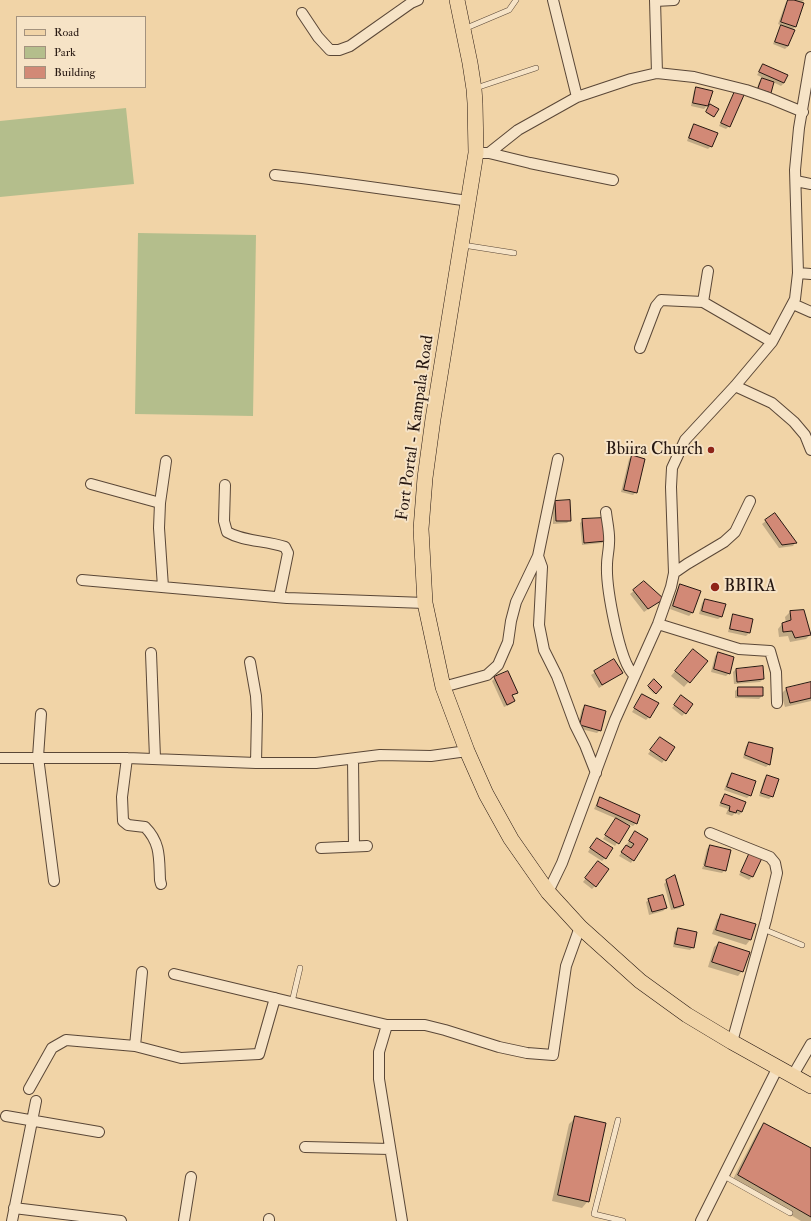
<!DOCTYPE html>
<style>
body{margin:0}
#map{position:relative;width:811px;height:1221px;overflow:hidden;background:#f1d4a7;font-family:"IM FELL Double Pica",serif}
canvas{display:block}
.legend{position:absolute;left:16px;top:16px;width:130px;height:72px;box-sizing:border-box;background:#f6e3c6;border:1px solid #a3927e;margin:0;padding:5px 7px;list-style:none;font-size:12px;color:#271812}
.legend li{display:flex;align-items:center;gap:8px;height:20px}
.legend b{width:20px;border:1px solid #a3927e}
</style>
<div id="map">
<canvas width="811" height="1221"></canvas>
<ul class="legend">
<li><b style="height:5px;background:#f1d4a7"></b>Road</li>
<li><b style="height:11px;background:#b4be8c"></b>Park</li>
<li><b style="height:11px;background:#d28976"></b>Building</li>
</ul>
</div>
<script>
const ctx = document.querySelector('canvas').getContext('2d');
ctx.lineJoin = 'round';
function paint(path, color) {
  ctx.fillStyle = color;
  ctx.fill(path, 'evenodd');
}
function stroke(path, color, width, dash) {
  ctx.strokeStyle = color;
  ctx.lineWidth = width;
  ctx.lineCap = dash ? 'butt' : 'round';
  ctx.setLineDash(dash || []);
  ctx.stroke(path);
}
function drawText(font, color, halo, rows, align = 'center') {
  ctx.font = font + ' "IM FELL Double Pica",serif';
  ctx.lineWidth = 4;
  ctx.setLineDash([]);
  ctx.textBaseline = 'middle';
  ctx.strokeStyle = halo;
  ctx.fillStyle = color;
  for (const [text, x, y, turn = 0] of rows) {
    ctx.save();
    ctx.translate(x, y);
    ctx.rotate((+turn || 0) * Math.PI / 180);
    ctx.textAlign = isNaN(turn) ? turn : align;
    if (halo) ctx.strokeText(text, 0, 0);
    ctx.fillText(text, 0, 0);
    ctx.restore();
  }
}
paint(new Path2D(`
 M126,108L134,184L0,197V121Z
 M138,233L256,235L253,416L135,414Z`), '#b4be8c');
paint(new Path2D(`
 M788,0H804L801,3L796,26L792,30H793L788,46L785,49L773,44L779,29L782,26L778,24L786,2Z
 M763,65L784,83L781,86L773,82L770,92L767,95L756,91L759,82L763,78L757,75Z
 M697,89L712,92L707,106L704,109L691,106L694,91Z
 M736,92L729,126L726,129L719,126L733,95Z
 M710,107L714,116L713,117L706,113Z
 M694,126L711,146L708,149L687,141L691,129Z
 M632,456L636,492L633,495L621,492L629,459Z
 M556,502L570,520L567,523L553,524V505Z
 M775,514L795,543L793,546L779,548L762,524Z
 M583,520L605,540L602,543L582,545L580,523Z
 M644,583L663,599L644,612L630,594Z
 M681,585L692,613L689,616L670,609L678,588Z
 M705,600L721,617L718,619L699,614L702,603Z
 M803,611L811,634L806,639L790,642L788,636L779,637L778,629L782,624L786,623L785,617L790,612Z
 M734,616L752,619L749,633L746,636L728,632L731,619Z
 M693,650L706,661L684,687L671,676Z
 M718,653L729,673L726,676L711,672L715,656Z
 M614,660L621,673L599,688L591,675Z
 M736,669L763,679L760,682L734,684L733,672Z
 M495,678L517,692L512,696L514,701L511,704L504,707L492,681Z
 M654,681L661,687L654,694L648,688Z
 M811,683V701L785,707L781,694L786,689Z
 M738,688L762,696L759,699L735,698V691Z
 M643,695L649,717L646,720L632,712Z
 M679,700L685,713L682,716L672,708Z
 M585,706L600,730L597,733L577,728L582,709Z
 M660,738L674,747L662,763L648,754Z
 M749,743L769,764L766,767L743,758L746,746Z
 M732,774L750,795L747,798L724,790L729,777Z
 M767,776L772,796L769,799L759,796L764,779Z
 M725,795L742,812L739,815L735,813L732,816L726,814L728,809L719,806L722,798Z
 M601,798L636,823L633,826L623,822L622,823L628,827L615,846L603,839L617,819L594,809L598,801Z
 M635,832L633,860L631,863L619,856Z
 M594,842L605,858L602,861L588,852Z
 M710,846L725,870L724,871V869L703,865L707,849Z
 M750,853L761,858L752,877L749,880L739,875L748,856Z
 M595,866V886L592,889L583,882Z
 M703,866L724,871L722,873L702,869Z
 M667,881L683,905L680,908L671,910L664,884Z
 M649,900L666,908L663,911L649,915L646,902Z
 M721,915L755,925L750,940L746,945L712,934L717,920Z
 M678,929L693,947L690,950L673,947L675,932Z
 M719,943L742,971L738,976L708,967L714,947Z
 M576,1117L588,1201L582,1208L552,1201L569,1124Z
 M764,1124L811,1150V1221H801L732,1181L758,1131Z`), '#0003');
const building = new Path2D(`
 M788,0H794L804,3L796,27L781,22Z
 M781,25L795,30L788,46L775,42Z
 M763,64L788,75L784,83L759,72Z
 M762,78L774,82L771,93L758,89Z
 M696,87L713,91L708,106L693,103Z
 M735,91L744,95L730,127L721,123Z
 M710,104L719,109L714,117L706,112Z
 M694,124L718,133L712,147L689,138Z
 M632,455L645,459L637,493L624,490Z
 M570,500L571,521H556L555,501Z
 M775,513L797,543L782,545L765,520Z
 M604,518L606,541L584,543L582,519Z
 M644,581L664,599L648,609L633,590Z
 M680,584L701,591L693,613L673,606Z
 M705,599L726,604L722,617L702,611Z
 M804,610L811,635L795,638L792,631L783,632L782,623L791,620L790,611Z
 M733,614L753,619L750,633L730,629Z
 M693,649L708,661L690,683L675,671Z
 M718,652L734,657L730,674L714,669Z
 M614,659L623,673L602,685L594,671Z
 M763,666L764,679L737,682L736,669Z
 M508,671L518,693L512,695L515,701L507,705L494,677Z
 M654,679L662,687L656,694L648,686Z
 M811,682V698L790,703L786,688Z
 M738,687H763V696H738Z
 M642,694L659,703L650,718L634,708Z
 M681,695L693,704L686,714L674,705Z
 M585,705L606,711L601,731L580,725Z
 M660,737L675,747L666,761L650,750Z
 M749,742L773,748L770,765L745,755Z
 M732,773L756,781L751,796L727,787Z
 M767,775L779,779L773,797L761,793Z
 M725,794L746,802L742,812L737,810L736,813L729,811L730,806L721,803Z
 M600,797L640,815L637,824L597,806Z
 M616,818L630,826L619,844L605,835Z
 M635,831L648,839L634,861L621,852L626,845L631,848L634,844L629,841Z
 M597,838L613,848L606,859L590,848Z
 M710,845L731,850L726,871L705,866Z
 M750,852L762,858L753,877L741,872Z
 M598,861L609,869L596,887L585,878Z
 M675,875L684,905L674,908L666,880Z
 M663,895L667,908L652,912L648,899Z
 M721,914L756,924L751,940L716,930Z
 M678,928L697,932L694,948L675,944Z
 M719,942L750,952L743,972L712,962Z
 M575,1116L606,1123L589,1202L558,1195Z
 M764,1123L811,1148V1217L738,1175Z`);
paint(building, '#d28976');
stroke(building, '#271812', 1);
const lane = new Path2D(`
 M464,29L509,10L516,0
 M476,88L536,68
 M463,245L514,253
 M763,929L802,945
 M292,1002L300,968
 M618,1120L594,1214L623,1221
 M724,1176L790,1213`);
const street = new Path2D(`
 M553,0L577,97
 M655,0L657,73
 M655,1L674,0
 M302,13L318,37L330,50H339L350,46L411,3L418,0
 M476,153H489L518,130L577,97L631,79L657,73L694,77L746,90L769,98L803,112
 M489,153L530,163L613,180
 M275,175C340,182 404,192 469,201
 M796,181L811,184
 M798,273L811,274
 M703,302L708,271
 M793,304L811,312
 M640,348L656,306L661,300L703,302L772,342
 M735,386L772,403L794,422L805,435L811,450
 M91,484L160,503
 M225,485L224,521L227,532C244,542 266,540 285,547L288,553L279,597
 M606,512C607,522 610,533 609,543C609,550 607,557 607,565C606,586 619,662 634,675
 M538,556L542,567L539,625L544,650L557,676L575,725L585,745L596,773
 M674,573L687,564L724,542L735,532L750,501
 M82,580L287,598L425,603
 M163,587L159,528L160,503L166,461
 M658,624L739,649L770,651L776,672L777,703
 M151,653L155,758
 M250,662L256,696L257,714L256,763
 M443,687L487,675L498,665L508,642L511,621L516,602L538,556L558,459
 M41,714L38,757L54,881
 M0,758H127L256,763H316L380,755L431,756L467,751
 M127,758L122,797L123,821L128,825L145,827C161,843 159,859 160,880L161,884
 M353,759L354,846
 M710,833L770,857L775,863L777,873L766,920L732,1042
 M321,848L367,846
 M548,892L562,863L615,720L658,624L671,587L674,573L671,487L672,468L685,440L735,386L772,342L795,299L798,273L795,170L799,128L811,57
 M174,974L387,1025H425L445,1030L499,1047L527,1053L553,1055L566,966L580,927
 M387,1025L379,1052V1079L402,1221
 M135,1046L142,972
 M793,1075L811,1044
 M29,1089L52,1048L66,1040L135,1046L181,1058L259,1054L275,998
 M6,1116L99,1132
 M305,1147L390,1149
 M14,1208L121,1221
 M12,1221L36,1101
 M184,1221L191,1177
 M269,1221V1219
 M701,1221L778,1067`);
const primary = new Path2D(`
 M457,0L470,63L474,89L475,103L476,153L433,419L425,478L421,529L425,603L443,687L467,751L486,794L511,839L548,892L580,927L640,981L687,1015L732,1042L811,1086`);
stroke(lane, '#5a4737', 6);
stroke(street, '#5a4737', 12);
stroke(primary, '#271812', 16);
stroke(lane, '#f6e3c6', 5);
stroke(street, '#f6e3c6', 10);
stroke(primary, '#f1d4a7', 15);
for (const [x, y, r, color] of [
 [711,450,4,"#8f2418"],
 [715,587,5,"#8f2418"]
]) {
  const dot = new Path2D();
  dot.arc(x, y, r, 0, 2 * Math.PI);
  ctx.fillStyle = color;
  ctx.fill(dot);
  stroke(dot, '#f6e3c6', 1.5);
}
drawText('17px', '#271812', '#f6e3c6', [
 ["Fort Portal - Kampala Road",416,428,-82]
]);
drawText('17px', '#271812', '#f6e3c6', [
 ["Bbiira Church",703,450],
 ["BBIRA",724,587,"left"]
], 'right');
</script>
